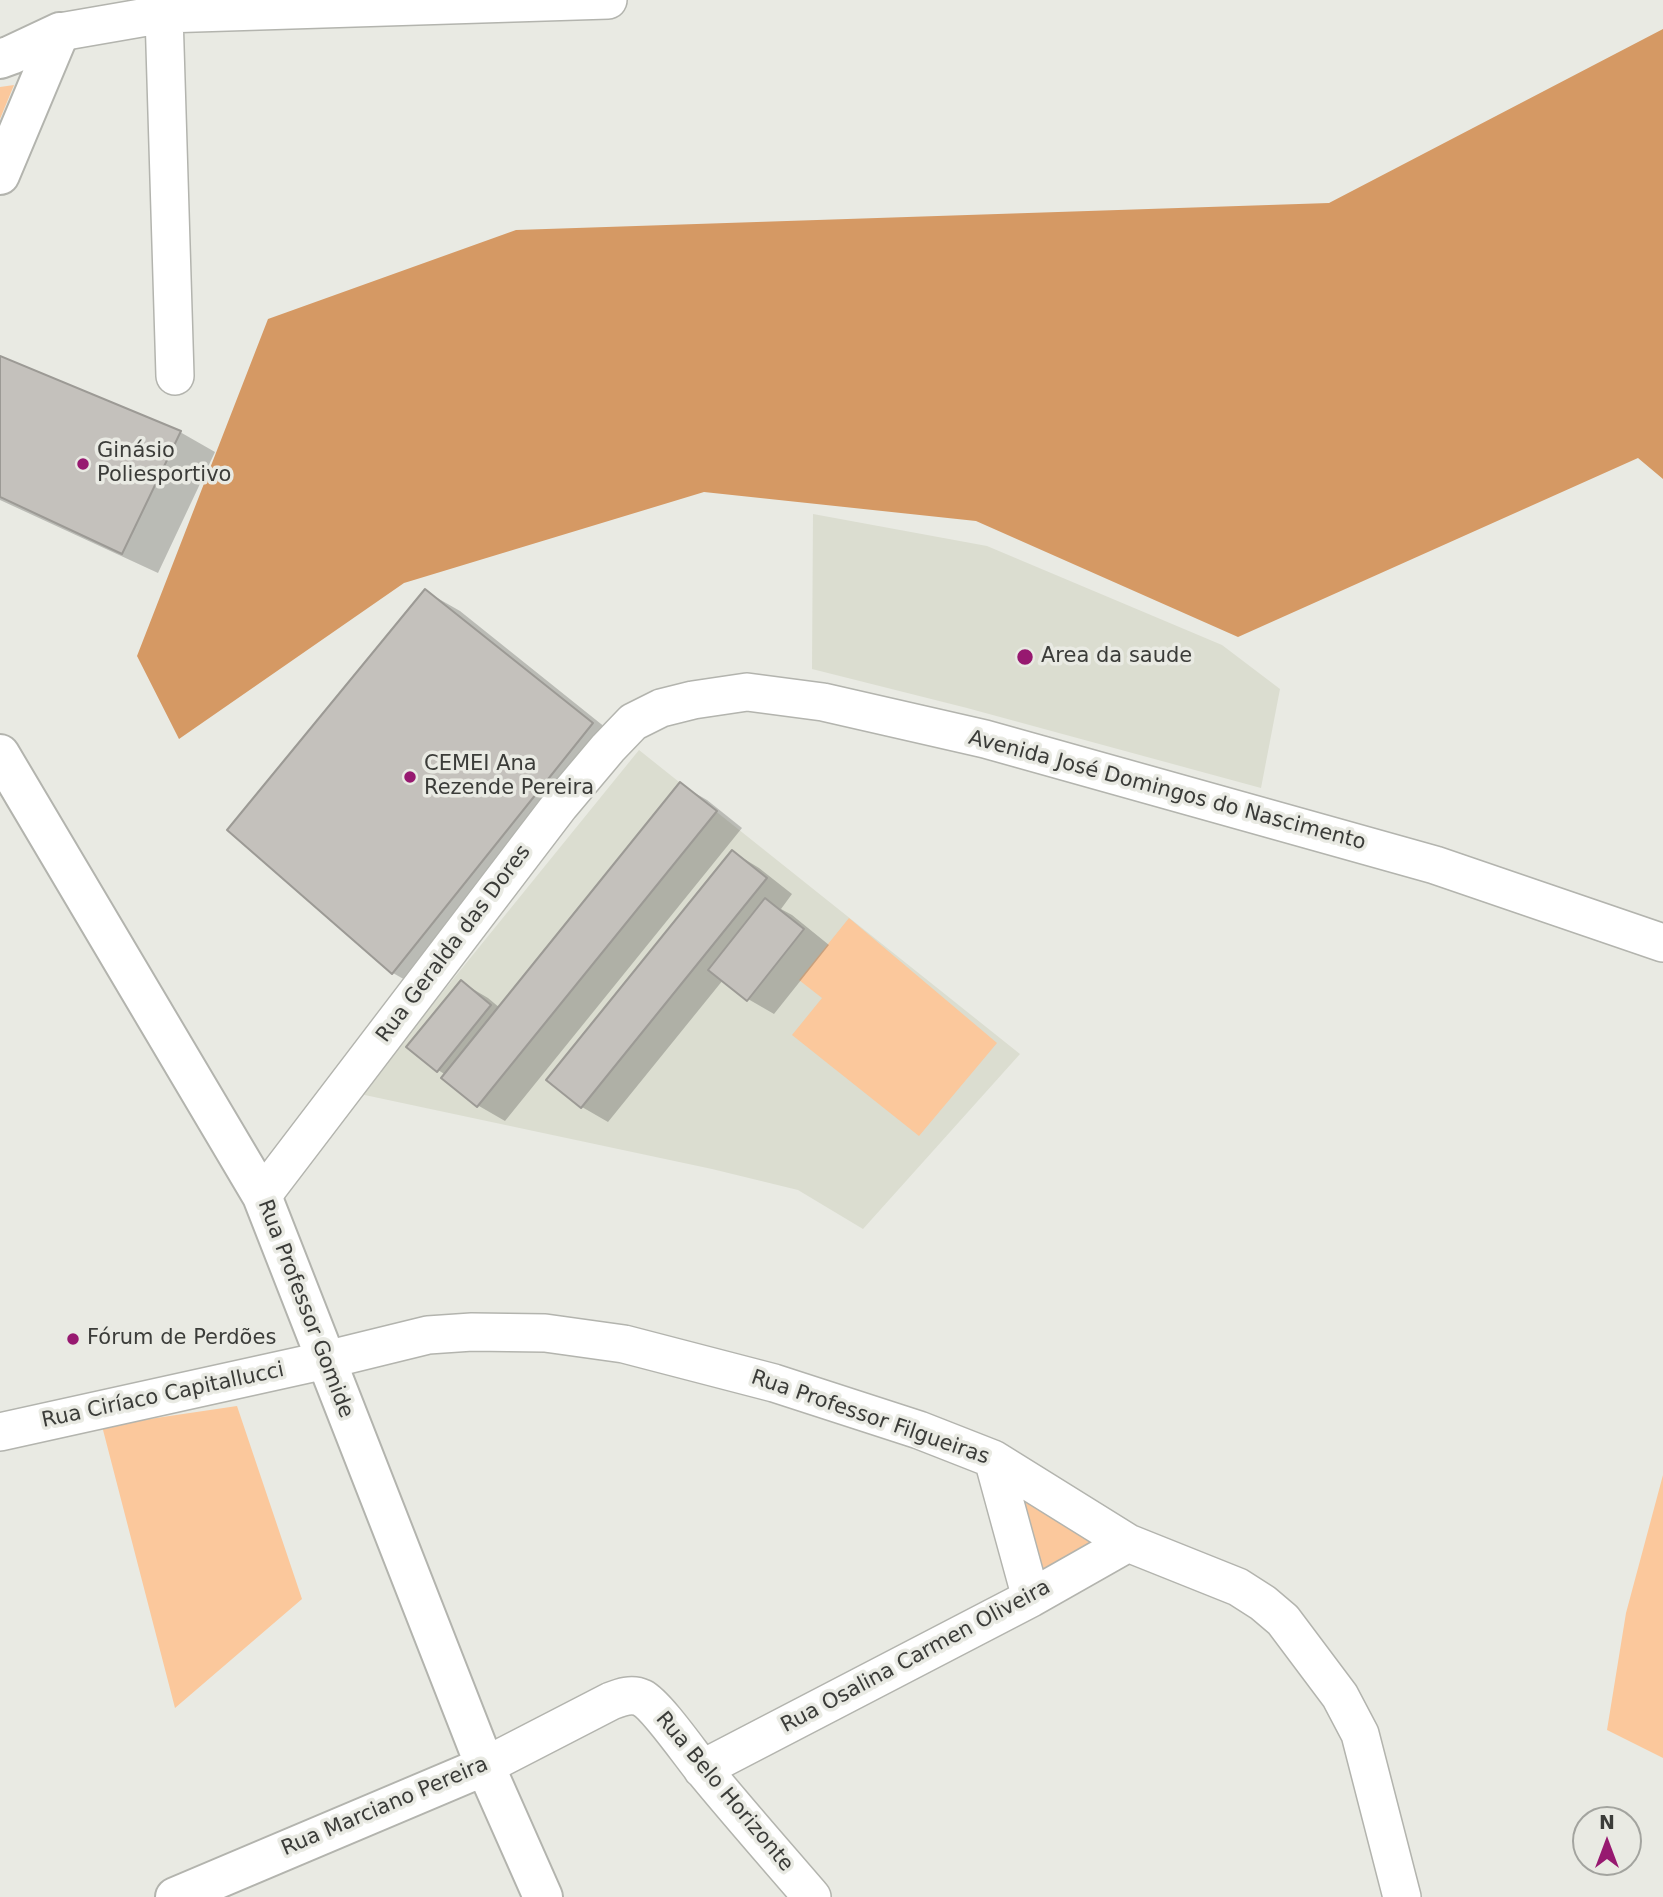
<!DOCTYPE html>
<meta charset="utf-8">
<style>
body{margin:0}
#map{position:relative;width:1663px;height:1897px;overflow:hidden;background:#e9eae3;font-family:"DejaVu Sans",sans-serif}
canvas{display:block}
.north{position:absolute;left:1572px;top:1806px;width:70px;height:70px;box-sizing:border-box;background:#e9eae3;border:2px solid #a3a49f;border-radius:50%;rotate:0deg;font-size:19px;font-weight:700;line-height:28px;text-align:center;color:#3b3c39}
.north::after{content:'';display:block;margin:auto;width:24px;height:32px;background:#971970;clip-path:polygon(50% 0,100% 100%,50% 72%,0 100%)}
</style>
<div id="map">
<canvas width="1663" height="1897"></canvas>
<div class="north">N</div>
</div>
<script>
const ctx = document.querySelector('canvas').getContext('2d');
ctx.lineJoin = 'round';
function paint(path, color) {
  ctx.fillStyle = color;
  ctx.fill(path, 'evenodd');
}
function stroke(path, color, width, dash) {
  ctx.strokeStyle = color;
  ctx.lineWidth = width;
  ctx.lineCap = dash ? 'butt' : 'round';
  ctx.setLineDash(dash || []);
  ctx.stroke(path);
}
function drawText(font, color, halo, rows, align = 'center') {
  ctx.font = font + ' "DejaVu Sans",sans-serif';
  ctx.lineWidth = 7;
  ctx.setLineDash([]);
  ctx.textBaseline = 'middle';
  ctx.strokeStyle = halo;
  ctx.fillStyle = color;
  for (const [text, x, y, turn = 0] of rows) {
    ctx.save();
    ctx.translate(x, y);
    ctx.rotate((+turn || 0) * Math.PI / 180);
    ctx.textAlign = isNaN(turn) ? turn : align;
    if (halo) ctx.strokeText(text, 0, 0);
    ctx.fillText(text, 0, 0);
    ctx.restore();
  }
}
paint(new Path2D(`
 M813,514L987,546L1222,645L1280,689L1261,788L967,708L812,669Z
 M639,750L1020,1054L863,1229L798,1190L712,1169L360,1094Z`), '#dbddd0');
paint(new Path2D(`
 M14,85L0,119V87Z
 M849,918L997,1043L919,1136L792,1035L822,998L799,980Z
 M237,1406L302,1599L175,1708L102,1426Z
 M1663,1475V1758L1607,1730L1626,1613Z
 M1014,1492L1104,1544L1037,1584Z`), '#fbc89c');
paint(new Path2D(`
 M1663,29V479L1638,458L1238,637L976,521L704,492L404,583L179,739L137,656L268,319L516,230L1329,203Z`), '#d59964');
paint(new Path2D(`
 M0,358L180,432L215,452L158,573L0,500Z
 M425,591L460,611L626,744L428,993L393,973L229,830Z
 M681,785L707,800L742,828L505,1121L479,1106L444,1078L446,1075L438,1070L461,982L488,998L500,1008Z
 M733,852L759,868L792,894L781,909L792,915L829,945L774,1014L748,999L723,980L608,1122L582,1107Z`), '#0003');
const building = new Path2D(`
 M0,356L181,431L122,554L0,497Z
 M425,589L593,723L392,974L227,830Z
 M680,782L717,811L477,1107L441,1078Z
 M732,850L767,878L581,1108L546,1080Z
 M765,898L804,929L747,1001L708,970Z
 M461,980L491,1005L437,1072L406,1047Z`);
paint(building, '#c4c1bc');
stroke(building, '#9c9a95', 2);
const minor = new Path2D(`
 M164,14L175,376
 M60,32L164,14L608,0
 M262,1196L560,805L608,748L633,722L661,708L693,700L747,692L823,702L985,739L1435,865L1663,943
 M0,1432L326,1360L428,1335L472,1332L545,1333L624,1344L774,1383L919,1430L993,1459L1128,1543L1238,1587L1263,1603L1283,1620L1340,1696L1360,1734L1402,1897
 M993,1459L1031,1598
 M485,1766L611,1701C621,1697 632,1693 642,1698C656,1705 689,1752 701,1767C737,1811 775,1854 812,1897
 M702,1769L1031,1598L1128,1543`);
const tertiary = new Path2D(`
 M0,59L11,55L60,32
 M0,175L60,32
 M0,754L262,1196L485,1766L543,1897
 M175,1897L485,1766`);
stroke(minor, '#b3b4ae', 40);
stroke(tertiary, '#b3b4ae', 42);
stroke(minor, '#fff', 37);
stroke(tertiary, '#fff', 38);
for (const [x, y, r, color] of [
 [83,464,7,"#971970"],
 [1025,657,9,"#971970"],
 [410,777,7,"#971970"],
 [73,1339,7,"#971970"]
]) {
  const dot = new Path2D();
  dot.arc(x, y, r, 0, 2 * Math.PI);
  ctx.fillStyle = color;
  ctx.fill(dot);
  stroke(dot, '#e9eae3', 2.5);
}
drawText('21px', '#3b3c39', '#e9eae3', [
 ["Ginásio",97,452],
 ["Poliesportivo",97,476],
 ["Area da saude",1041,657],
 ["CEMEI Ana",424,765],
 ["Rezende Pereira",424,789],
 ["Fórum de Perdões",87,1339]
], 'left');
drawText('21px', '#3b3c39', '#e9eae3', [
 ["Avenida José Domingos do Nascimento",1167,791,15],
 ["Rua Geralda das Dores",454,944,-53],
 ["Rua Professor Gomide",305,1309,69],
 ["Rua Ciríaco Capitallucci",163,1396,-12],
 ["Rua Professor Filgueiras",870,1418,19],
 ["Rua Osalina Carmen Oliveira",916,1657,-28],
 ["Rua Belo Horizonte",724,1792,50],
 ["Rua Marciano Pereira",385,1807,-23]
]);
</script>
